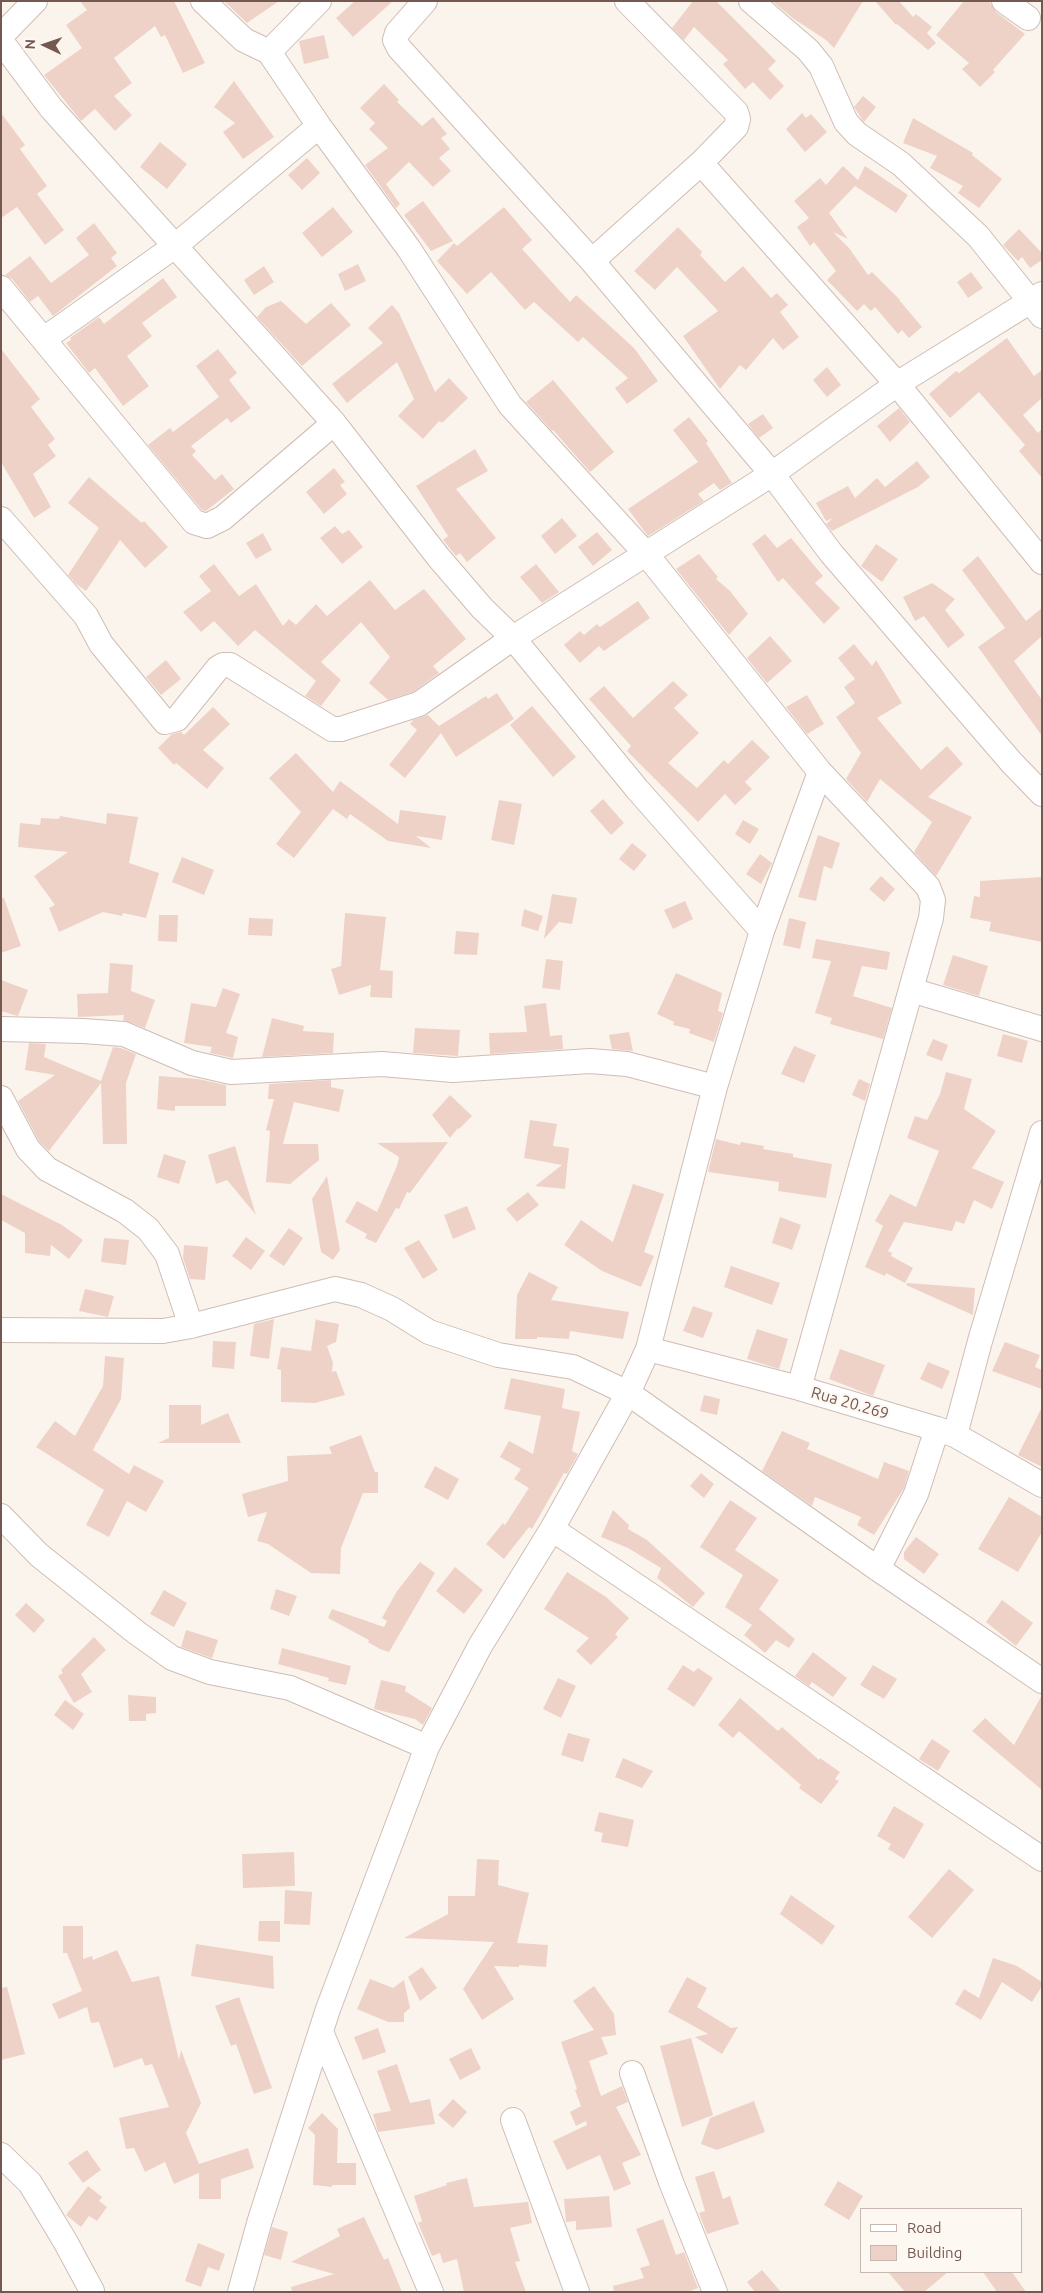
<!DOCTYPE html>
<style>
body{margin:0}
#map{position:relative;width:1043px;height:2293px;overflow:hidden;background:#fbf4ed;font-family:Ubuntu,sans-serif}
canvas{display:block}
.frame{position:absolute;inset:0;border:2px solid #745951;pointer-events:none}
.legend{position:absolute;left:860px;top:2208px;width:162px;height:65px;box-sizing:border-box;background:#fef8f3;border:1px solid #c7b8b2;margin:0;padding:6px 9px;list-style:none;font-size:15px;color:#745951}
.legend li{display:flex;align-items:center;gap:10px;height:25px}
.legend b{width:25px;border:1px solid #c7b8b2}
.north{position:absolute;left:20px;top:20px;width:50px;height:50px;-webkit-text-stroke:4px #fef8f3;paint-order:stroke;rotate:273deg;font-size:14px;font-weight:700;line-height:20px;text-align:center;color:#745951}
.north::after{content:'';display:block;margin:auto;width:18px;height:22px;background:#745951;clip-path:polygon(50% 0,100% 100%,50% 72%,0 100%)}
</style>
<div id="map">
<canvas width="1043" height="2293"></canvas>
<div class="frame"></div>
<ul class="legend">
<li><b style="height:6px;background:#fff"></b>Road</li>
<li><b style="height:14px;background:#eed2c7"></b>Building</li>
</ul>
<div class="north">N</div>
</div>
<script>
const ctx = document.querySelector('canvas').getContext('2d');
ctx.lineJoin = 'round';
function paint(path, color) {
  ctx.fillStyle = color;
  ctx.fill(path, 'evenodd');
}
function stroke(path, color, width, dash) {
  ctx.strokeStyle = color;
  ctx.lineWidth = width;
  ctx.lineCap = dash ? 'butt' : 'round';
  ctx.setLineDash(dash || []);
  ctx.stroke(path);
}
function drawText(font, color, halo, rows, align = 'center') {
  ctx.font = font + ' Ubuntu,sans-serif';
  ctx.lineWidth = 5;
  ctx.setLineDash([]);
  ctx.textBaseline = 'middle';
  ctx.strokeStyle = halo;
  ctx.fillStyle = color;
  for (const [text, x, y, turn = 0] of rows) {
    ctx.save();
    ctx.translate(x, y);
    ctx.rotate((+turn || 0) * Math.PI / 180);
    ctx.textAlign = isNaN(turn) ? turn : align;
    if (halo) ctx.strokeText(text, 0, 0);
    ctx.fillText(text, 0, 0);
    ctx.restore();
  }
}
paint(new Path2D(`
 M80,1H174L205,63L183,73L165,35L161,37L155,26L114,58L132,83L114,96L132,115L115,131L95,109L81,121L44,75L82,48L66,25L87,10Z
 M224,1H279L247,23Z
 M355,1H393L353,37L336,18Z
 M693,1H716L776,61L768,69L784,86L770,100L753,82L745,89L723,64L728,60L694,27L684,40L672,28Z
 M772,1H863L834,48L826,40L794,19Z
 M875,1H899L913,17L916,14L932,27L927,33L936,43L928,50L897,24L896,25Z
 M964,1H989L996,12L1025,34L993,70L995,72L980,87L962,69L969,63L936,35Z
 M324,35L329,58L304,64L299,41Z
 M234,81L274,137L243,159L223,132L235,123L214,107Z
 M384,84L399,100L397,102L422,126L433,117L447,134L441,138L450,149L439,158L451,171L433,187L409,162L386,184L400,204L396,208L365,165L388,148L369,129L375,123L360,108Z
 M863,96L876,107L864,122L854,107Z
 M1,113L25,145L20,149L47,186L37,194L64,230L45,245L17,207L1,218Z
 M802,113L806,118L811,114L827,132L805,152L786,129Z
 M913,118L973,153L972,155L1002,179L979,208L958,193L963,186L930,168L937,156L903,143Z
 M160,142L187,164L167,189L140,167Z
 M307,158L320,173L302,190L288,175Z
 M843,166L858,180L865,166L908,195L896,213L855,186L829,213L848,239L833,232L849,248L868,275L872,272L900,300L899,302L900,301L922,327L909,338L902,330L898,334L875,307L871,311L864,304L857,311L827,280L836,271L814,242L810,246L797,227L809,218L794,201L820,178L826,185Z
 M423,201L453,241L431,251L404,215Z
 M333,207L353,232L322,257L302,233Z
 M504,207L532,240L522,249L570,302L576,295L634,348L658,381L627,404L615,388L628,378L583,337L578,342L534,302L525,310L491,272L467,294L437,261L454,243L457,246Z
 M94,223L117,253L111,258L117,266L53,316L38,296L30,302L12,279L5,275L30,256L51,283L89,255L76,238Z
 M678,227L702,252L700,255L725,282L743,266L771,298L777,293L788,305L780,312L799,337L783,350L773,338L746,370L740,365L720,389L683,336L718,311L677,267L655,290L634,271Z
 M1019,229L1042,253V260L1030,268L1022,257L1018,261L1003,245Z
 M358,264L366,281L345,291L338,274Z
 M264,266L274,282L254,295L244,280Z
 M971,272L983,288L968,298L957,282Z
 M163,278L177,297L142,323L152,336L127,356L149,386L123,406L95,368L89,373L66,343L71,340L70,338L99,317L104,324Z
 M281,301L306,324L331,303L351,325L302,366L257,317L266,307Z
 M392,305L399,313L435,392L449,378L468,398L442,423L439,421L423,439L398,416L414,399L397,362L347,403L332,384L383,343L368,328Z
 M1007,338L1034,376L1042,370V398L1023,415L1038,433L1042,429V478L1019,451L1025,445L979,392L950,418L929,394L956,371L959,373Z
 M1,349L40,399L31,407L55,439L48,445L56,456L33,474L51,507L34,518L1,462Z
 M218,349L237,373L229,380L251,408L231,423L227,418L191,446L196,451L192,455L215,480L222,474L234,489L206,511L202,510L148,445L170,428L173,432L219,397L196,366Z
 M827,367L841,385L827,397L813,380Z
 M553,380L614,452L590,472L553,430L552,431L526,402Z
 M899,408L910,422L890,442L877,426Z
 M763,414L773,428L759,438L748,424Z
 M689,417L708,441L706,443L732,483L720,490L714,483L698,494L704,501L648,536L628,509L698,462L673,430Z
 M475,449L488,471L456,489L496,538L467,562L460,553L456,556L443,540L448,536L416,486Z
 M917,461L930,477L918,487L832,531L826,524L833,518L826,521L816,503L848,486L855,498L877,478L885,487Z
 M334,468L345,482L340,485L347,494L324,514L306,492Z
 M89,477L142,523L144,521L168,547L145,568L120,540L86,591L76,584L68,575L99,528L68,503Z
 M562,518L577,536L555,554L541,536Z
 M335,526L342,534L349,530L363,547L342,564L320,538Z
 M597,532L612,550L593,566L578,547Z
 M263,533L272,550L256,559L246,543Z
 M765,534L777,548L791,538L823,576L815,583L840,608L824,624L783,578L778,582L752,544Z
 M876,544L898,559L882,582L861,566Z
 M699,554L718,577L716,579L730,591L748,614L729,635L676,569Z
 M978,556L1026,621L1042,608V636L1014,661L1042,700V736L978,647L1005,628L962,570Z
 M214,564L239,596L256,584L283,626L289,619L296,625L316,604L327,616L370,580L395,610L424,589L466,639L433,666L439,673L413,692L388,700L369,683L390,657L361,622L321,662L341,680L321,706L305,696L316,681L255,630L238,646L214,621L201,632L183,612L211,591L199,576Z
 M536,564L559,592L542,603L520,577Z
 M932,583L955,599L945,610L965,635L948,648L924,616L915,621L903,597Z
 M638,601L650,618L604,651L599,646L580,663L564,645L580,631L584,635L597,624L600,627Z
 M770,636L792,661L767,683L747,658Z
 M854,644L872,666L876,660L902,703L877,718L921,770L947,746L963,764L928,797L972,817L936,876L914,852L932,822L880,779L867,802L846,779L861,753L836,717L855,703L844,687L855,679L838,658Z
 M166,660L181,679L161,695L146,677Z
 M673,681L688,695L674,708L699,733L668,763L697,788L724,760L728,764L752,740L770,757L745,782L752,789L735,805L725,794L698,822L627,751L631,746L589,699L604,686L633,718Z
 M497,693L514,719L456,757L441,733L405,778L389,765L417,730L410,724L413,720L428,715L439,726L486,696L488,699Z
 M807,695L824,724L807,734L786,707Z
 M532,706L576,757L553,777L510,725Z
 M213,707L230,724L203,750L224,768L207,789L176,763L174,765L158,748L172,734L181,732L184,735Z
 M296,753L333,792L340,781L398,824L400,810L446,816L442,840L416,836L431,848L388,841L350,814L347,819L333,809L294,858L276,844L301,812L269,778Z
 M603,799L624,823L611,835L590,811Z
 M499,800L522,804L514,845L491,840Z
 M107,813L138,817L129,863L159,873L146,918L123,913L122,916L103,912L59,932L49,908L55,905L34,876L68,852L18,847L20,823L40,825L41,818L59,819L60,816L106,824Z
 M743,820L759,829L750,844L735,834Z
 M818,835L840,843L832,869L824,866L816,901L798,897Z
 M632,843L647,855L634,871L619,859Z
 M760,854L772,863L761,884L746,874Z
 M182,857L214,870L204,895L172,882Z
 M881,876L895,889L884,902L869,889Z
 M1042,877V942L989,931L991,922L970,918L974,896L980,897V881Z
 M552,894L577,898L572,924L559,922L544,939Z
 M1,898H4L21,946L1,953Z
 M685,901L693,919L673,929L664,910Z
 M524,909L543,916L538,931L521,926Z
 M345,913L386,917L380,970L393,971L392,998L370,997L371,985L339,995L331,969L341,966Z
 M159,915H178L177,942L158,941Z
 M249,918L273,919L272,936L248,935Z
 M789,918L806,922L800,949L783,945Z
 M456,931L479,933L477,955L454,954Z
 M816,939L890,952L887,970L862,966L853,996L892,1008L883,1039L830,1024L832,1018L815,1013L831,961L812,958Z
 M953,955L988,966L979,996L943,985Z
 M546,959L563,961L560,990L542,988Z
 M110,963L133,965L131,991L155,1000L145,1028L123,1020L124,1015L78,1017L77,994L108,993Z
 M676,973L722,993L718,1011L723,1013L714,1042L689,1033L690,1029L673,1025L674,1022L657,1014Z
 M1,980L28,990L18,1016L1,1011Z
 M223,988L240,994L226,1033L238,1037L233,1058L210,1053L212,1047L184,1043L191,1003L216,1007Z
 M546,1003L550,1036L562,1035L563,1049L490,1054L489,1033L527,1032L524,1006Z
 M272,1018L304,1026L303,1031L334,1033L333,1053L262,1057Z
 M415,1028L460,1030L458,1056L413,1053Z
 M629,1032L633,1051L612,1049L609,1035Z
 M1003,1034L1028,1041L1022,1063L997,1056Z
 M933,1039L948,1045L942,1061L926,1055Z
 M29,1043L46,1044L44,1057L101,1081L113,1047L121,1048L136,1054L126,1083L127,1144H103L101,1083L49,1151L39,1141L18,1101L55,1075L25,1070Z
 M794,1046L816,1055L804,1083L781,1074Z
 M946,1072L972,1079L964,1109L996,1131L972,1168L1004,1182L992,1209L974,1200L964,1224L956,1221L952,1231L904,1222L888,1251L892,1253L891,1256L913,1268L905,1283L886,1273L885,1276L865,1267L883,1226L875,1221L890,1194L916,1207L939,1151L907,1138L915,1116L927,1120L940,1094Z
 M159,1076L198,1079L226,1085V1106H175V1111L157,1109Z
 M859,1079L870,1084L865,1101L852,1095Z
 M331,1080V1087L344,1090L339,1112L294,1102L283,1144H318L319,1160L290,1184L266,1182L270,1131L266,1130L274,1099H268L269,1084Z
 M450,1095L472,1116L459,1129L458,1128L450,1138L432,1115Z
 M530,1120L557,1124L553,1146L569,1148L565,1189L535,1186L562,1165L524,1158Z
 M716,1139L740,1145L741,1142L764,1146L763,1149L793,1154V1157L832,1164L826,1198L778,1191L779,1182L708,1172Z
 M448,1142L410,1193L407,1192L399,1209L396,1208L376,1243L365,1238L367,1234L345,1222L357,1201L377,1212L397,1166L399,1157L377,1143Z
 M235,1146L245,1180L256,1215L227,1180L216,1184L208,1155Z
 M164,1154L186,1161L179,1184L157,1177Z
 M327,1176L340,1250L333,1260L321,1252L312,1199Z
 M633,1184L664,1194L644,1252L654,1256L641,1287L602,1271L564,1245L581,1220L613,1242Z
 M528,1192L539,1205L517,1222L506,1209Z
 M1,1194L62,1225L83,1240L69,1259L51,1245L50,1256L25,1253V1233L1,1220Z
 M467,1206L476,1229L453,1239L444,1215Z
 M780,1217L801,1225L792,1250L772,1243Z
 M289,1228L303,1238L284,1266L269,1256Z
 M246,1237L265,1251L251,1270L232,1256Z
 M104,1238L129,1240L126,1265L101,1262Z
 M419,1240L438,1270L423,1279L404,1248Z
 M184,1245L208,1247L205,1280L190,1279L183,1258Z
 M731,1266L780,1283L772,1305L724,1287Z
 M529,1272L558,1287L551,1300L629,1312L623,1339L570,1331L569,1339L537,1337V1339H515L517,1295Z
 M907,1283L975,1288L973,1315L906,1285Z
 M85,1289L114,1296L108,1317L79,1311Z
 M693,1306L713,1313L703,1338L683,1331Z
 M316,1318L317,1320L339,1324L336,1342L327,1346L333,1363L332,1372L336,1371L345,1395L315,1403L281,1402V1370L277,1369L281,1347L311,1351Z
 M274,1319L269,1359L250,1356L254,1324Z
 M757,1329L788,1339L779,1369L747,1359Z
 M213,1341L236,1342L234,1369L212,1367Z
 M1005,1342L1040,1355L1035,1367L1042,1370V1389L992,1371Z
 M840,1349L885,1365L873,1396L829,1379Z
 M105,1356L124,1358L121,1399L97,1443H95L96,1444L93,1450L129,1474L134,1465L164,1481L146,1512L127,1501L109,1537L86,1525L104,1490L36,1447L55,1421L75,1436L103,1386Z
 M928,1362L950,1371L942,1389L920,1379Z
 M511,1378L565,1389L562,1408L580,1412L572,1451L578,1454L572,1465L567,1474L564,1473L532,1529L529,1527L504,1559L486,1544L503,1523L505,1525L529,1488L514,1479L521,1469L500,1457L509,1441L533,1454L541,1416L504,1409Z
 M704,1395L720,1399L717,1415L700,1411Z
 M169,1405H201V1425L228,1413L241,1443H158L169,1438Z
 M1042,1407V1467L1018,1455Z
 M782,1431L810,1443L807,1449L878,1479L884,1462L909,1471L904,1488L874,1535L857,1525L861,1517L815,1497L812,1506L762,1471Z
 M361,1435L375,1472H378V1493H363L341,1548L340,1574L311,1573L268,1544L257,1541L267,1512L248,1517L242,1494L288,1481L287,1456L332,1454L329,1447Z
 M435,1466L459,1479L448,1500L424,1487Z
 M701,1473L714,1484L704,1498L690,1486Z
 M1009,1497L1042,1517V1532L1018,1572L978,1549Z
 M730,1500L757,1518L735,1550L779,1580L759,1609L795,1639L789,1648L776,1640L765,1653L744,1635L752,1625L725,1607L743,1575L700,1547Z
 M613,1510L629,1525L628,1529L647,1540L705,1593L693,1607L657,1578L661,1568L628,1548L601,1537Z
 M916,1537L939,1554L924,1574L904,1559V1552Z
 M420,1562L435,1573L389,1652L380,1649L368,1642L369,1640L328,1618L332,1609L384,1627L387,1621L382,1618L397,1591Z
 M455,1567L483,1590L464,1614L436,1591Z
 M567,1572L606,1597L629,1618L615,1634L618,1637L591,1665L576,1651L589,1638L544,1609Z
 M276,1589L297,1596L289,1616L270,1609Z
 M164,1590L187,1603L174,1627L150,1614Z
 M1002,1600L1033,1623L1016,1646L986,1622Z
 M26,1603L45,1620L34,1633L15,1615Z
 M186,1630L218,1640L212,1658L181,1647Z
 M94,1637L106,1650L81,1674L92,1692L74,1703L58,1676L63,1673L61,1670Z
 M282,1648L351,1666L346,1685L328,1681L329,1678L278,1664Z
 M813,1652L847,1678L833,1697L812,1682L809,1686L795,1676Z
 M683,1665L694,1672L698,1668L713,1678L694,1707L667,1689Z
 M873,1665L897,1679L884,1699L860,1685Z
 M558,1678L576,1686L561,1718L543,1709Z
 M381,1680L406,1686L405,1691L432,1708L423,1725L415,1719L374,1709Z
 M128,1695L156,1697V1713L146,1714V1721H129Z
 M1042,1695V1790L972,1731L985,1718L1014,1745Z
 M740,1698L778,1731L782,1727L819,1760L820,1758L840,1772L835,1779L839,1781L821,1804L799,1788L801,1785L739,1731L733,1738L718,1725Z
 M65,1700L84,1714L73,1730L54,1715Z
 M568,1733L590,1739L583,1762L561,1755Z
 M932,1739L950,1751L938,1771L919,1759Z
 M623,1758L653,1771L642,1788L615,1777Z
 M894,1806L924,1824L904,1859L888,1849L891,1844L877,1836Z
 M599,1812L634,1820L628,1847L601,1842L603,1833L594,1831Z
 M294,1852L295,1886L243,1888L242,1854Z
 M477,1859L499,1860L498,1885L529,1893L517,1943L548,1945L546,1967L519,1965V1967L494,1966L514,1999L482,2020L463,1989L494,1942L404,1938L448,1914V1896H475Z
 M949,1869L974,1890L932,1938L908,1917Z
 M285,1890L312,1892L310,1925L284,1924Z
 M791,1895L835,1926L822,1945L780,1914Z
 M259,1921H280V1942L258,1941Z
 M63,1926H83V1959L92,1956L93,1960L117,1950L132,1982L159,1976L179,2060L181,2050L201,2103L186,2133L199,2164L248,2148L254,2168L221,2179V2199H199V2173L174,2184L165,2162L145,2172L134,2148L126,2149L119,2118L169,2107L152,2064L145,2066L142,2058L114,2068L99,2022L91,2023L87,2007L59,2019L52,2004L82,1991L67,1953H63Z
 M196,1944L273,1956L274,1989L191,1976Z
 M993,1958L1017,1966L1042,1982V1986L1032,2002L1002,1982L981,2020L955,2004L964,1989L979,1998Z
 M422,1967L437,1988L420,2001L408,1977Z
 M687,1977L707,1988L697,2007L731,2028L738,2027L722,2054L695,2037L708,2034L668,2012Z
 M370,1979L393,1988L404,1980L410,2008L404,2013V2022H388L357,2009Z
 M594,1986L614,2014L616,2035L601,2037L608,2054L589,2061L601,2096L622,2086L628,2102L616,2107L641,2155L622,2163L631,2184L614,2191L600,2155L567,2170L553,2141L587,2125L586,2121L576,2126L570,2112L581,2106L575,2090L577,2089L561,2042L594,2030L573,2001Z
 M7,1987L25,2054L1,2060V1988Z
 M239,1997L272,2088L254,2094L236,2044L231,2046L215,2006Z
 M378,2028L386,2052L363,2060L354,2037Z
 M691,2038L713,2115L682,2127L660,2046Z
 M471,2048L481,2069L460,2080L449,2059Z
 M397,2064L410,2103L430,2099L435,2124L378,2132L373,2114L391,2111L377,2071Z
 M453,2099L467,2112L453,2128L438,2115Z
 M754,2101L765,2132L717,2150L701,2144L710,2118Z
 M322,2113L338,2129L337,2163H356V2185H332V2187L313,2185L315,2135L308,2128Z
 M87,2150L101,2170L83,2183L68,2163Z
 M714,2171L723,2199L730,2196L739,2224L707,2234L699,2213L705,2211L695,2177Z
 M467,2178L474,2207L528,2202L532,2223L510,2228L520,2261L515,2262L526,2292H464L457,2259L443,2263L440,2253L432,2256L418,2223L422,2221L414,2196L447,2185L446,2183Z
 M838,2181L863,2196L849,2220L824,2205Z
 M88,2186L102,2197L99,2201L107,2207L97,2221L89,2216L81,2227L66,2215Z
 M609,2196L612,2227L576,2230V2221L566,2222L564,2199Z
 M364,2217L384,2260L388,2258L402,2292H292L291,2287L334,2274L291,2262L340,2236L337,2229Z
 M663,2219L676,2255L684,2252L698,2288L688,2292H614L613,2286L644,2278L640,2268L650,2265L636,2229Z
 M272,2227L288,2232L281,2260L264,2255Z
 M198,2243L225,2254L219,2271L208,2267L201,2287L185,2281Z
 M762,2270L781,2292H755L747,2282Z
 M888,2272H948L924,2292H905Z
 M983,2272H1012L1026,2292H997Z`), '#eed2c7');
const minor = new Path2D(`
 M203,1L244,40L269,52
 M319,1L269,52L319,126L409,249L510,405L647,555L820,772L928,887L933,900L931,918L799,1388
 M425,1L397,33L395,40L399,48L592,261L772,474L831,553L1012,763L1042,794
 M627,1L736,112L738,119L736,127L701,163L897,384L1042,562
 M751,1L808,50L821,66L846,122L857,134L901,164L978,236L1042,316
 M1004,1L1028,18
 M1,36L35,1
 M1,41L51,108L334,423L439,558L482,608L513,638L772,474L897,384L1042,294
 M592,261L701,163
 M1,288L194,522L207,526L223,518L334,423
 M44,339L175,246L319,126
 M1,519L86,616L101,644L165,722L177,719L218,668L223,665H230L332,729H341L419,704L513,638L637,789L762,931
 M911,990L1042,1029
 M1,1029L83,1031L124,1034L192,1063L231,1072L382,1064L453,1070L590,1061L627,1064L715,1087
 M1,1098L28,1149L47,1169L125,1211L148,1229L167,1254L191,1326
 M1,1330L163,1331L191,1326L335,1289L361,1295L392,1309L429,1332L498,1355L573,1367L628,1393L878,1569L1042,1681
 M648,1349L799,1388L937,1429L955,1435L1042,1485
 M955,1435L980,1341L1042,1133
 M1,1516L39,1555L137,1633L172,1658L210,1672L290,1688L427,1747
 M552,1529L1042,1859
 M878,1569L916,1494L937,1429
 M321,2032L431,2292
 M632,2073L671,2182L715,2292
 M513,2120L577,2292
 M1,2155L30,2183L65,2241L92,2291
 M240,2292L260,2220L328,2009L427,1747L480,1646L552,1529L628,1393L648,1349L715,1087L762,931L820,772`);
stroke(minor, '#cfbdb5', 26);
stroke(minor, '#fff', 24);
drawText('16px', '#745951', '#fef8f3', [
 ["Rua 20.269",850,1403,16]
]);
</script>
